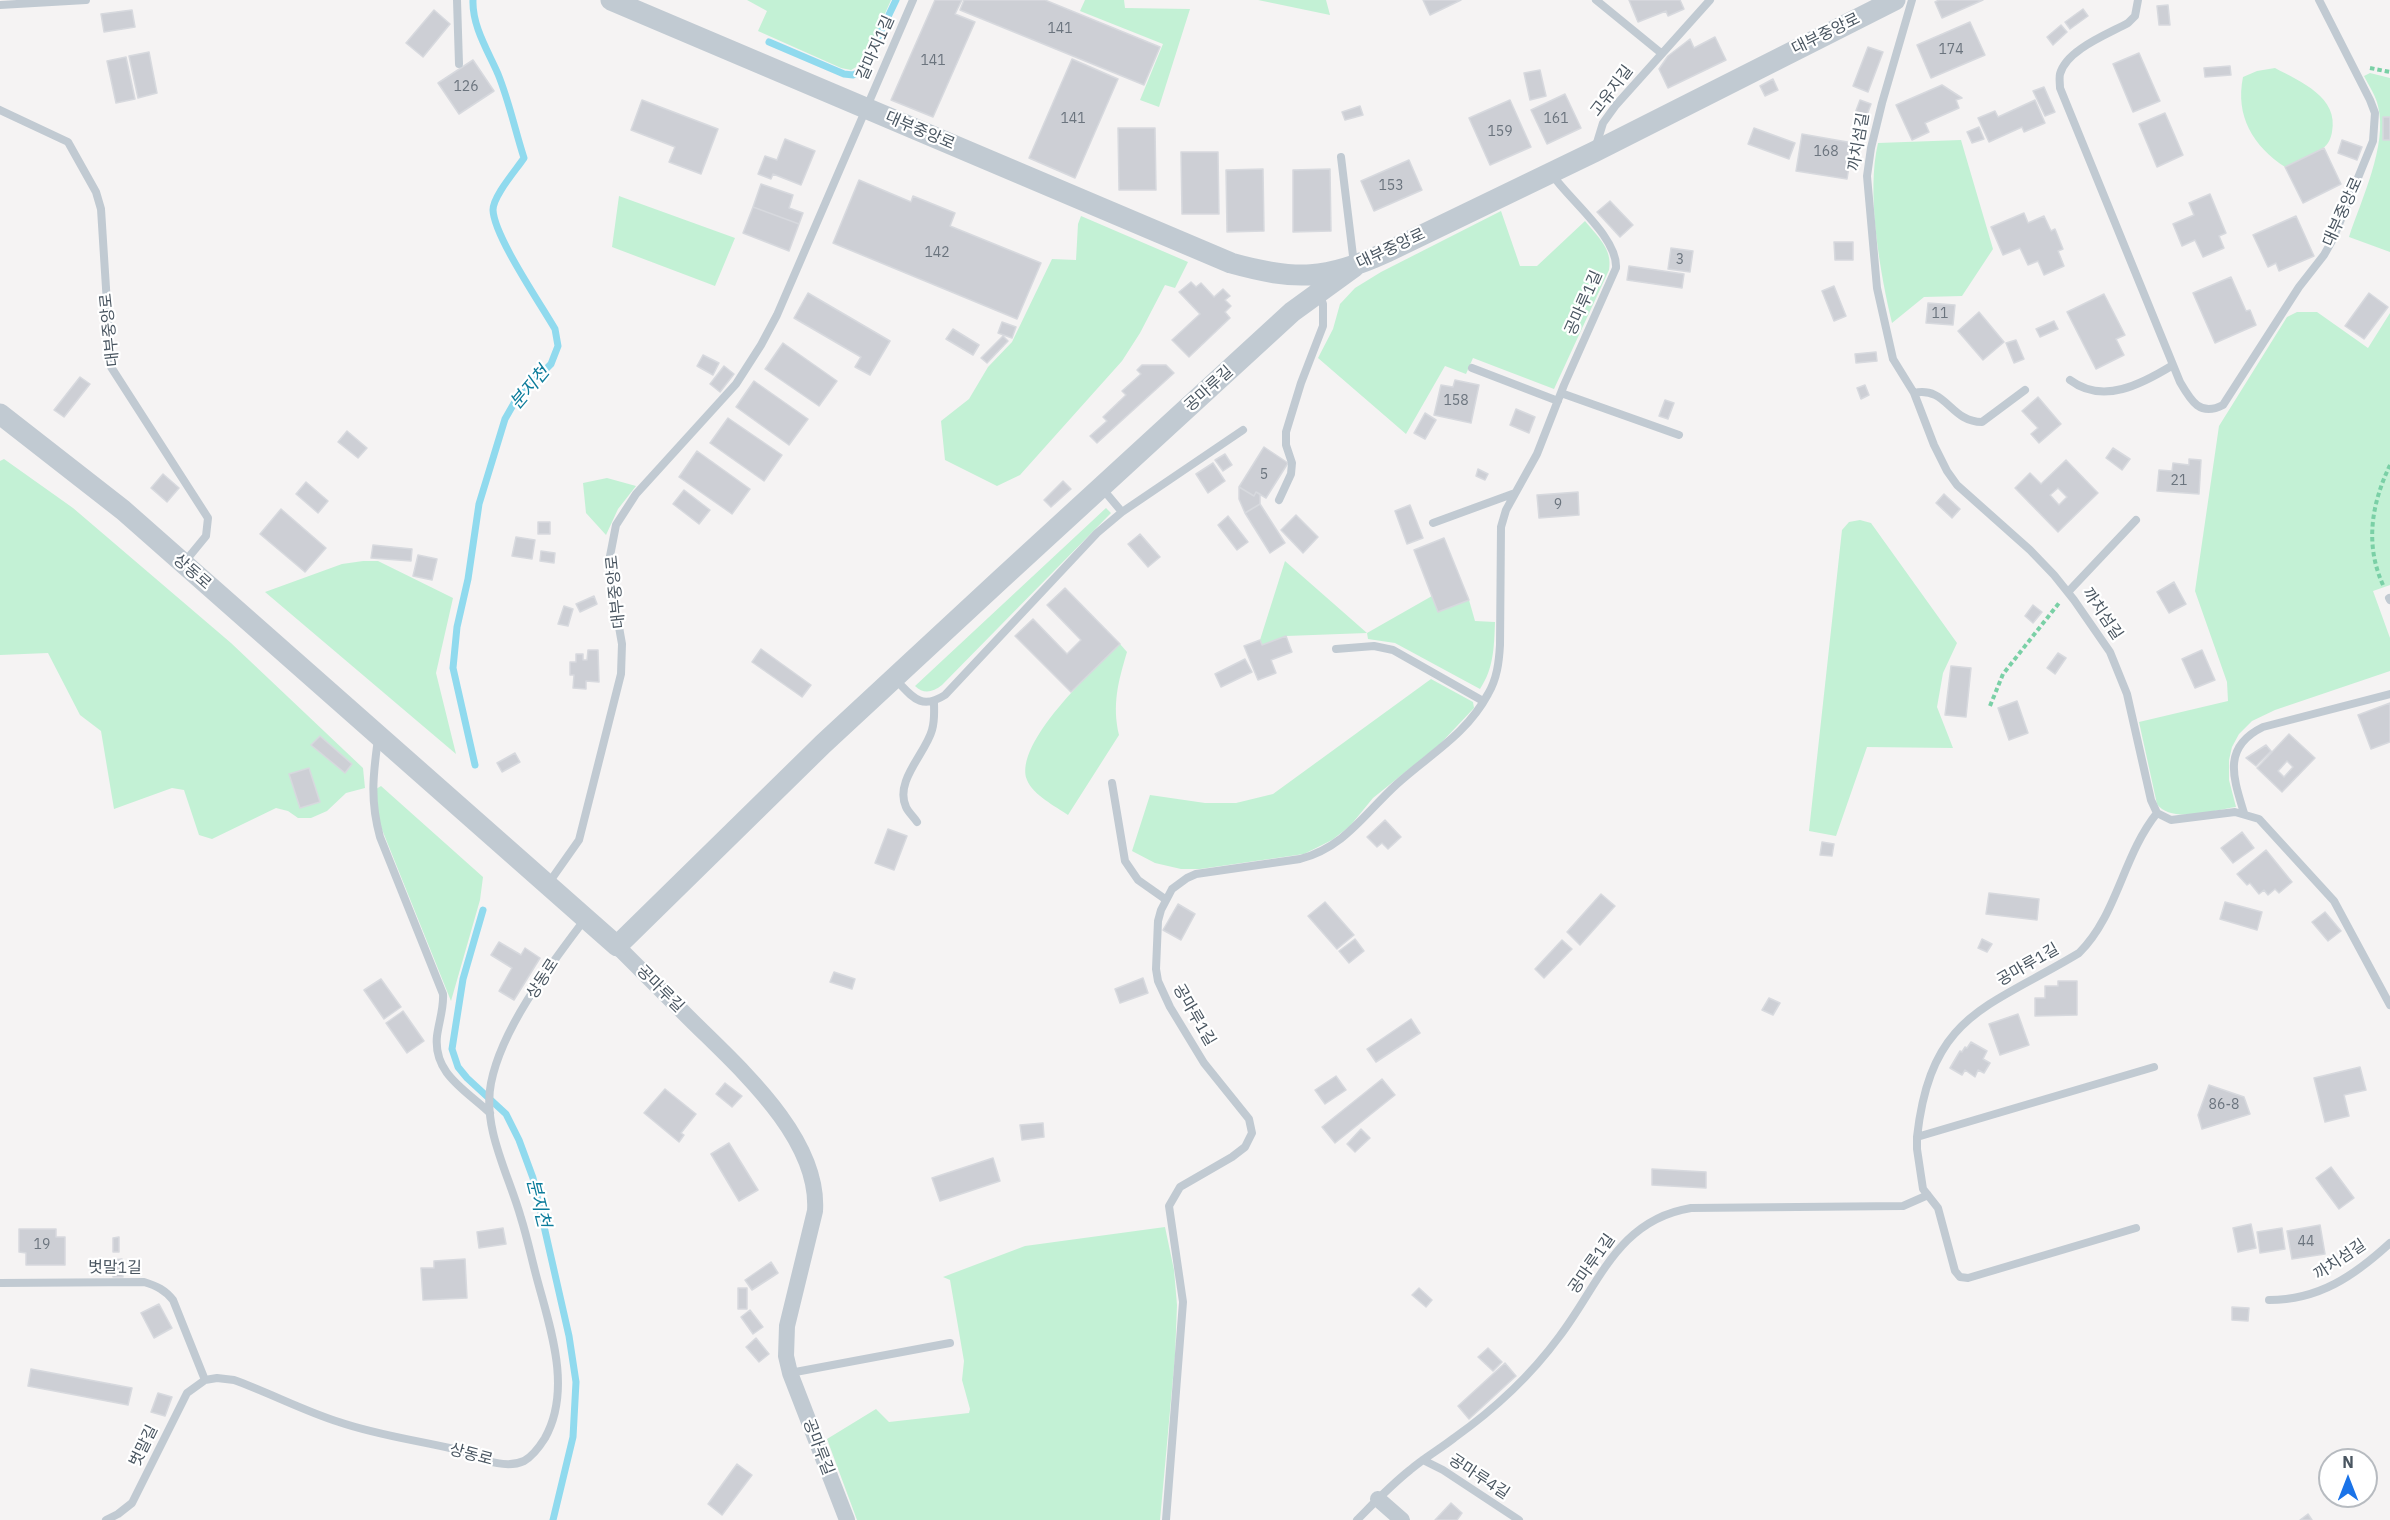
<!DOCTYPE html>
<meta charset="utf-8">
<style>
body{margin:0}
#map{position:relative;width:2390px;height:1520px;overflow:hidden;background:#f5f3f3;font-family:"IBM Plex Sans",sans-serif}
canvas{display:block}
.north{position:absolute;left:2318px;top:1448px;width:60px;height:60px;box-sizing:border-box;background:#fff;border:2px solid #b7bbc0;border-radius:50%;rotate:0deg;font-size:16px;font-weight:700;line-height:24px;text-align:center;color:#4a5661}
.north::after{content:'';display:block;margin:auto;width:21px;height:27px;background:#1a73e8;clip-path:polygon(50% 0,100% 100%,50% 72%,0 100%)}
</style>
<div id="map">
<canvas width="2390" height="1520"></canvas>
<div class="north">N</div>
</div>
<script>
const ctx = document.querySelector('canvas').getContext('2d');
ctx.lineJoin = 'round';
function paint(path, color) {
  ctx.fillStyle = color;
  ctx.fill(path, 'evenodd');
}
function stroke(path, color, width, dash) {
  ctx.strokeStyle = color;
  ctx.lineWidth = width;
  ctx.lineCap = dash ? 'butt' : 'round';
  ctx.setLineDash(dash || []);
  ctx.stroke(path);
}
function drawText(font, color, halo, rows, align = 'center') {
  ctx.font = font + ' "IBM Plex Sans","Noto Sans KR",sans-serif';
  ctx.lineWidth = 4.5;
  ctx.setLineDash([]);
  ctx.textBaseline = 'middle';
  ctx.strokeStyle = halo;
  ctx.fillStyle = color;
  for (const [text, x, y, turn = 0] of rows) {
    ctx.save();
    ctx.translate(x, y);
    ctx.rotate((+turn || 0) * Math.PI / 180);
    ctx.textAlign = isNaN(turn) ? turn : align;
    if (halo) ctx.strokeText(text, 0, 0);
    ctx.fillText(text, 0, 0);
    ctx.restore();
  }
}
paint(new Path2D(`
 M747,0H891L863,63L851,70L841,68L758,31L767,11Z
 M1085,0H1124L1125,8L1190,9L1159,107L1140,100L1163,44L1080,11Z
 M1258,0H1326L1330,15Z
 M2275,68C2301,82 2339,97 2332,132C2331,138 2328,145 2323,148C2313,156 2297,161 2285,167C2253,146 2235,116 2243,77L2257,71Z
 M2370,73L2390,78V252L2349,237C2361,200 2388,145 2378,106C2376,96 2369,86 2364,76Z
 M1961,140L1993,249L1962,296L1924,297L1892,323C1880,272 1866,193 1878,143Z
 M619,196L735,238L715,286L612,247Z
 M1501,211L1520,266H1537L1585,221C1597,236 1613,249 1609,270L1554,389L1473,358L1466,374L1445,366L1406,434L1318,358L1333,329L1340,304L1355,288L1381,272Z
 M1081,216L1188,262L1175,288L1165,285L1140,333L1122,361L1020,475L997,486L945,460L941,421L969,399L988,367L1012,342L1052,259L1076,260L1078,224Z
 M2297,312H2317L2368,348L2390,313V585L2373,591L2390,638V671L2275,710L2252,721L2239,734L2232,747L2229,760V780L2236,807C2214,810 2171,824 2157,804L2139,722L2228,701L2227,682L2195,591L2219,426L2287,317Z
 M4,459L73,508L231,643L363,768L365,788L346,793L327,811L311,818H298L288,811L276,808L212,839L199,835L184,790L172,788L114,809L101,731L80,715L48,653L0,655V461Z
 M607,478L636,486L618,509L606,535L586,513L583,483Z
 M1106,508L1111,513L942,685C933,692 924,695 915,686Z
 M1860,520L1871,523L1957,643L1943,673L1937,707L1953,748L1867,747L1836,836L1809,831L1842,530L1849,522Z
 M363,561H378L453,598L436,673L456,754L265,592L342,564Z
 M1285,561L1367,633L1432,596L1469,600L1475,621L1495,622C1494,647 1494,668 1480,689L1395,643L1368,639L1367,633L1286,636L1262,645L1260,640Z
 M1120,644L1127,652C1118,682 1112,705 1119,735L1068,815C1055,806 1033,795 1027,780C1013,743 1095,668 1120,644Z
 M1431,679L1473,702L1474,708L1440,744L1373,798L1350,826L1332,840L1304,854L1200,869H1181L1155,863L1132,851L1150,795L1205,803H1236L1273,794Z
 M381,786L483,877L480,900L451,1001L381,827L377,813L376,789Z
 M1165,1227L1174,1270L1177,1305L1175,1356L1160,1520H857L827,1439L876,1409L889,1422L969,1413L970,1409L962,1380L964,1361L950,1280L943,1277L1025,1246Z`), '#c3f1d5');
stroke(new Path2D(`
 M473,0C472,26 488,51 498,74C509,101 515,130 524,158C516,170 493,196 493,210C494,236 540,303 555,329L558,346L551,364L517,398L505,419L479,504L468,579L457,627L453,668L475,765
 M769,42L844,74L853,75L862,71L896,0
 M483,910L463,979L452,1049L458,1067L467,1078L506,1114L519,1140L533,1178L569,1336L576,1382L573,1437L553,1520`), '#90daee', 7);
const building = new Path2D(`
 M935,0H962L955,14L975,22L933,117L891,100Z
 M964,0H1045L1160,47L1144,85L960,10Z
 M1423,0H1461L1430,15Z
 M1629,0H1680L1684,9L1668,16L1666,11L1638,22Z
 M1939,0H1983L1942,18L1935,2Z
 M2168,5L2170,25H2159L2157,6Z
 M2083,9L2088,16L2070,29L2065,22Z
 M132,10L135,27L104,32L101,14Z
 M434,10L450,24L423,57L406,43Z
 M1970,22L1985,55L1931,78L1917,45Z
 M2061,25L2067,32L2053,45L2047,37Z
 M1715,37L1726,60L1668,88L1659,69L1668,56L1690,39L1694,48Z
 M1868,47L1883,52L1868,92L1853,86Z
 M149,52L157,93L138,98L129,56Z
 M2139,53L2160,101L2133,112L2113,64Z
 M126,57L135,99L116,103L107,61Z
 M1072,59L1118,79L1075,178L1029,158Z
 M473,60L494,91L459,114L438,83Z
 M2230,66L2231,75L2205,77L2204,68Z
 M1540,70L1546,96L1530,100L1524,73Z
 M1773,79L1778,90L1765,96L1760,86Z
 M1942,85L1962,98L1956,100L1959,108L1925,123L1929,132L1912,140L1896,105Z
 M2044,87L2055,112L2045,116L2033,91Z
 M1565,94L1581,128L1547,144L1531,110Z
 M642,100L718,129L701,174L669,162L675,147L631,130Z
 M1510,100L1531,147L1490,165L1469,118Z
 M1860,100L1871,104L1865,120L1854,116Z
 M2035,100L2045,123L2024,132L2022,127L1989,142L1978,118L1995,111L1998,117Z
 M1360,106L1363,115L1345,120L1342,112Z
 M2165,113L2183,155L2157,167L2139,124Z
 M2383,117H2390V140H2383Z
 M1979,127L1984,139L1972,143L1967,132Z
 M1118,128H1155L1156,190H1119Z
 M1754,128L1795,143L1789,159L1748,144Z
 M1802,134L1853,143L1847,179L1796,171Z
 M785,139L815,151L801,185L773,174L771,179L758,174L765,156L777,160Z
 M2342,140L2362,147L2357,160L2338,153Z
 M2324,148L2341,184L2303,203L2285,167Z
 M1181,152H1218L1219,214H1182Z
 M1409,160L1422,190L1374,211L1361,181Z
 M1263,169L1264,231L1227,232L1226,170Z
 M1330,169L1331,231L1293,232V170Z
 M859,180L911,202L913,196L955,213L950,226L1041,263L1017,319L833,243Z
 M761,184L793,195L789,208L803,213L799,224L753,207Z
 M2210,194L2226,233L2219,236L2224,248L2203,257L2195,240L2182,246L2173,224L2194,215L2189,203Z
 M1610,201L1633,225L1620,237L1597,212Z
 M753,207L799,224L789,251L743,233Z
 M2024,213L2028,223L2044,216L2051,231L2055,229L2063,249L2058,251L2064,266L2044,275L2038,261L2028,265L2020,248L2003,255L1991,227Z
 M2296,216L2314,256L2279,271L2276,263L2268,267L2253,235Z
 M1834,242H1853V260H1835Z
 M1671,248L1693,251L1690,272L1668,269Z
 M1629,266L1684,274L1682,288L1627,280Z
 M2231,277L2246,311L2250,310L2256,325L2215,343L2193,293Z
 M1191,282L1196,287L1201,283L1214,297L1223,289L1230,296L1225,300L1231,306L1225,312L1230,318L1189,357L1172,340L1200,314L1179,292Z
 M1834,286L1846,316L1834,321L1822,291Z
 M808,293L890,341L870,375L855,367L861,357L794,318Z
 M2369,293L2388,307L2364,339L2345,326Z
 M2104,294L2125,335L2116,339L2124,355L2096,369L2067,312Z
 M1928,303L1955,305L1953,325L1926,323Z
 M1979,312L2004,342L1983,360L1958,331Z
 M2054,321L2058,329L2040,337L2036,329Z
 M1002,322L1016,327L1012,338L998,333Z
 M953,329L979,345L973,355L946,339Z
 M1003,336L1008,341L987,363L981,358Z
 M2016,340L2024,359L2014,363L2006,343Z
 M783,343L837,381L819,406L765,369Z
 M1876,352L1877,361L1856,363L1855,354Z
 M703,355L719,363L713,375L697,366Z
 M1142,365H1166L1174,373L1097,443L1090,436L1107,421L1103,417L1126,395L1122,391L1141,374L1137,370Z
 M724,366L734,374L720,392L710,384Z
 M80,377L90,384L64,417L54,410Z
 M1455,380L1479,385L1471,423L1434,415L1441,385L1453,387Z
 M754,381L808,419L789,445L736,407Z
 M1865,385L1869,395L1861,399L1857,388Z
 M2038,397L2061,424L2039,443L2031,434L2038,428L2022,411Z
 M1665,400L1674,403L1668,419L1659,416Z
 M1516,409L1535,417L1529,433L1510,425Z
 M1425,413L1436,420L1425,439L1414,433Z
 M728,418L782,455L764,481L710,443Z
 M347,431L367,448L358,458L338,442Z
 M1264,447L1288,463L1266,498L1256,492L1254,496L1239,487Z
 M2113,448L2130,459L2122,470L2106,458Z
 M697,451L750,489L732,514L679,477Z
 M1225,454L1232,465L1223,471L1215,460Z
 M2189,459L2201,460L2199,494L2157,491L2159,470L2172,471L2173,463L2189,465Z
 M2066,460L2098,493L2058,532L2015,488L2030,473L2041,484ZM2058,488L2067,497L2059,505L2050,495Z
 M1213,463L1225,481L1208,493L1196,474Z
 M1478,469L1488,474L1485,480L1476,476Z
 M163,474L179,488L167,502L151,488Z
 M1063,481L1071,489L1051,507L1044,500Z
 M306,482L328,501L318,513L296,494Z
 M1239,487L1254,496L1256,492L1260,494V504L1245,513L1239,499Z
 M684,490L710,510L699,524L673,504Z
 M1578,492L1579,515L1539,518L1537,495Z
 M1944,494L1960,509L1952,518L1936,503Z
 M1260,504L1285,543L1270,553L1245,513Z
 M1410,505L1423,538L1407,544L1395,511Z
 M281,509L326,548L305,572L260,534Z
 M1296,515L1318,537L1303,553L1281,530Z
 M1228,516L1248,542L1237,550L1218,525Z
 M538,522H550V534H538Z
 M1140,534L1160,557L1148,567L1128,544Z
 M516,537L535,540L532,559L512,556Z
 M1444,538L1469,600L1438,612L1414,550Z
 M373,545L412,549L411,561L371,558Z
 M541,551L555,553L554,563L540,561Z
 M418,555L437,559L432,580L413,576Z
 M2174,582L2186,604L2169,613L2157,592Z
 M1065,588L1120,644L1071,692L1015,636L1033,619L1067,654L1081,640L1047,605Z
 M594,596L597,604L580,612L576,604Z
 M2033,605L2042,612L2033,623L2025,616Z
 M564,606L573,609L568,626L558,624Z
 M1286,636L1292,652L1271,660L1276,673L1258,680L1244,646L1260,640L1262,645Z
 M761,649L811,685L802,697L752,662Z
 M588,650H598L599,682L586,681V689L573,688L574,675H570V662H576V654H583V660H587Z
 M2202,650L2215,680L2195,688L2182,659Z
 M2058,653L2066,658L2055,674L2047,668Z
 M1245,659L1252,672L1221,687L1215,674Z
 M1951,666L1971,668L1966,717L1945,715Z
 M2017,701L2028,733L2009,740L1998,708Z
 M2390,703V742L2371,749L2358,715Z
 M2289,734L2315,758L2282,792L2257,768ZM2287,761L2293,767L2284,777L2278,771Z
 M320,736L352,764L345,773L311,745Z
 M2266,745L2271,751L2256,766L2246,758Z
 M515,753L520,762L502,772L497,763Z
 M309,768L320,802L300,808L289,774Z
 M1385,820L1401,837L1388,849L1382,843L1377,847L1367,837Z
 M888,829L907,836L894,870L875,863Z
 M2242,832L2254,848L2233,863L2221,848Z
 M1822,842L1834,844L1832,856L1820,855Z
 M2266,850L2292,882L2279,893L2275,889L2268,895L2264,890L2259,894L2250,883L2247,885L2237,874Z
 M1989,893L2039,899L2037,920L1986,914Z
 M1601,894L1615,906L1580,945L1567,932Z
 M1325,902L1354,935L1337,949L1308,916Z
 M2225,902L2262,912L2257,930L2220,919Z
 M1178,904L1195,914L1181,940L1163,930Z
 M2325,912L2341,931L2328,941L2312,922Z
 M1355,939L1364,951L1349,963L1339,951Z
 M1982,939L1992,944L1987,952L1978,948Z
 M1562,940L1572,949L1544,978L1535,969Z
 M499,942L521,955L525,948L540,958L514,1000L499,991L512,968L491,955Z
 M834,972L855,979L852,989L830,982Z
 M1143,978L1148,993L1120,1003L1115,989Z
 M381,979L401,1007L384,1019L364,990Z
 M2058,981H2077V1015L2035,1016V998H2045V986H2058Z
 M1769,998L1780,1003L1773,1015L1762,1010Z
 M403,1011L424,1041L407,1053L386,1023Z
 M2018,1014L2029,1045L2000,1055L1989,1024Z
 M1411,1019L1420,1033L1376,1062L1367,1049Z
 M1971,1042L1987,1051L1983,1059L1990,1063L1984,1073L1978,1070L1975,1077L1965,1070L1962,1075L1950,1068L1960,1051L1962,1052L1965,1047L1967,1048Z
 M2360,1067L2366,1090L2344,1095L2349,1116L2325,1122L2314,1078Z
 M1336,1076L1346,1090L1325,1104L1315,1090Z
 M1382,1079L1395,1095L1335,1143L1322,1127Z
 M725,1083L742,1096L732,1107L716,1094Z
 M2209,1085L2244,1097L2250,1114L2202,1129L2198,1115Z
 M665,1089L696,1114L681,1133L684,1135L679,1142L644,1113Z
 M1043,1123L1044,1137L1022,1140L1020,1125Z
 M1361,1129L1370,1138L1355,1152L1347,1144Z
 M729,1143L758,1190L739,1201L711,1154Z
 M993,1158L1000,1181L940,1201L932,1178Z
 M2331,1167L2354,1198L2339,1209L2316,1178Z
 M1652,1169L1706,1172V1188L1652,1185Z
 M2251,1224L2256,1248L2238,1252L2233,1228Z
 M2320,1225L2325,1254L2292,1259L2287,1231Z
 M503,1228L506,1244L479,1248L477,1232Z
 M2282,1228L2285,1249L2260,1253L2257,1232Z
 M19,1229H56V1237H65V1265H26V1253L19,1252Z
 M119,1237V1252H113V1238Z
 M122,1259L123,1277H113V1260Z
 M465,1259L467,1298L423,1300L421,1268H434V1261Z
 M771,1262L778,1273L752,1290L745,1280Z
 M738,1288H747V1309H738Z
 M1419,1288L1432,1300L1426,1307L1412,1295Z
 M159,1304L172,1328L154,1338L141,1313Z
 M2232,1307L2249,1308L2248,1321L2232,1320Z
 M750,1310L763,1327L753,1334L741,1317Z
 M756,1338L769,1354L759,1362L746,1347Z
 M1488,1348L1502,1362L1493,1371L1478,1357Z
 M1505,1363L1516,1376L1469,1419L1458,1406Z
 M31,1369L132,1388L128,1405L28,1386Z
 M158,1393L172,1397L165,1416L151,1412Z
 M737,1464L752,1475L722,1515L708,1504Z
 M1451,1503L1462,1513L1457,1520H1435Z
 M2308,1514L2312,1520H2300Z`);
paint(building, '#cdcfd5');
stroke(building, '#d7d9de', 1.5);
stroke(new Path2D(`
 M2370,68L2390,72
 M2383,585C2365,545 2371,505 2390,465
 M1990,706L2003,674L2059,603`), '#7ad0a6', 4, [4.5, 3]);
stroke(new Path2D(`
 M457,0L459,64
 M1596,0L1661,53
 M1912,0L1882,103L1871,148L1867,176L1877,288L1893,359L1914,393L1934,445L1947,471L1957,485L2030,550L2054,575L2074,600L2110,652L2127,694L2151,800L2157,813L2171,820L2235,812L2259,819L2334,901L2390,1005
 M2138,0L2135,16L2128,23C2108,34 2066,50 2060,74C2059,78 2060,84 2060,88L2180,382C2191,401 2200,417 2223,405L2299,287L2324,255L2333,239L2373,141L2375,113L2370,100L2319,0
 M0,5L86,0
 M0,110L68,142L96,192L101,209L111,367L208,518L206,536L183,564
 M1595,149L1603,123L1616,105L1710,0
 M1341,157L1354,264
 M1472,368L1558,401
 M2070,380C2103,405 2142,384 2173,365
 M1561,393L1679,435
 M1914,393C1947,386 1950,422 1982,422L2025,390
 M1101,487L1122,512
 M1279,500L1291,474L1292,463L1286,445V432L1301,383L1323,326V304L1319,292
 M1433,523L1515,493
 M2068,592L2136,520
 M2389,598L2390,600
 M1336,649L1374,646L1393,650L1483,701
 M894,678C912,696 920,711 945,695L1097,533L1122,512L1243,430
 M378,739C373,775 370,801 380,837L443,994C444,1008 439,1021 437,1036C433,1074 466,1090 490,1113
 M1112,783L1125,861L1138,880L1165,899
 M2244,813C2233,777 2222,747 2263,727L2390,694
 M917,822C914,817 908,812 906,807C894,781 926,753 932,730C935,720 934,711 934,702
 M548,884L579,840L621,674L622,644L610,576V556L616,525L636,494L736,384L761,345L777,315L913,0
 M1917,1137C1931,1014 1986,1009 2079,953C2117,916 2123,855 2157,813
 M2136,1228L1968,1278L1960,1277L1955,1271L1938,1208L1923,1189L1917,1149V1137L2154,1067
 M0,1283L144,1282C157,1286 165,1290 173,1300L205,1380
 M2269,1300C2319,1300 2354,1276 2390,1243
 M790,1373L950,1343
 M1423,1460L1443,1470L1519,1520
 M106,1520L118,1514L132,1503L187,1393L205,1380L217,1378L234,1380C270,1393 304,1411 339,1422C377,1435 415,1440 454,1449C475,1455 502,1471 524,1461C533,1456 540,1446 545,1438C573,1388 549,1325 536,1275C531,1256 527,1237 521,1218C509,1175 482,1128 491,1083C502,1027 551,964 585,919
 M1166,1520L1183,1302L1169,1206L1180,1187L1232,1157L1245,1147L1252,1133L1249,1119L1204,1063L1170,1007L1158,981L1156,969L1158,921L1161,910L1172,889L1187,878L1196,874L1300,859C1345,847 1364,814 1397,784C1430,754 1466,735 1488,694C1497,679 1499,662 1500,645L1501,527L1506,510L1537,454L1564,385L1616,268C1618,237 1568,199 1551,173
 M1357,1520C1374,1503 1391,1485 1410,1470C1424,1458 1440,1449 1454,1438C1492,1411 1531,1375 1559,1337C1599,1285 1617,1220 1691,1208L1903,1206L1928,1195`), '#c1cad2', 8);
stroke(new Path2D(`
 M617,946C641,970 665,994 689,1018C737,1066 820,1137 815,1211L787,1326L786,1356L790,1373L847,1520
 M1378,1499L1402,1520`), '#c1cad2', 16);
stroke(new Path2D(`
 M611,0L1231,263C1296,281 1326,280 1387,252L1594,152L1895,0
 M0,414L123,510L617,946L823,744L1001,579L1292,312L1354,267`), '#c1cad2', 21);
drawText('14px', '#6b747e', null, [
 ["141",1060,29],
 ["174",1951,50],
 ["141",933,61],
 ["126",466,87],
 ["141",1073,119],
 ["161",1556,119],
 ["159",1500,132],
 ["168",1826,152],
 ["153",1391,186],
 ["142",937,253],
 ["3",1680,260],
 ["11",1940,314],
 ["158",1456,401],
 ["5",1264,475],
 ["21",2179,481],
 ["9",1558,505],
 ["86-8",2224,1105],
 ["44",2306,1242],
 ["19",42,1245]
]);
drawText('16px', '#4a5661', '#fff', [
 ["대부중앙로",1826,34,-26],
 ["갈마지1길",876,48,-66],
 ["고유지길",1612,91,-53],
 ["대부중앙로",920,131,23],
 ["까치섬길",1859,142,-80],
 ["대부중앙로",2343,212,-66],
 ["대부중앙로",1391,249,-25],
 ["공마루1길",1584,303,-66],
 ["대부중앙로",110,330,-96],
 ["공마루길",1209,389,-42],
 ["상동로",192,572,41],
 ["대부중앙로",616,592,-96],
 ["까치섬길",2102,614,56],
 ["공마루1길",2028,965,-30],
 ["상동로",543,979,-57],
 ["공마루길",660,989,45],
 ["공마루1길",1194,1015,60],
 ["까치섬길",2340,1260,-34],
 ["공마루1길",1592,1264,-55],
 ["벗말1길",115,1268,1],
 ["벗말길",144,1446,-64],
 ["공마루길",818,1447,69],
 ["상동로",471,1455,15],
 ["공마루4길",1479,1477,33]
]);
drawText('italic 18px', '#0c7c9b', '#fff', [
 ["분지천",530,388,-50],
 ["분지천",538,1203,76]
]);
</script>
